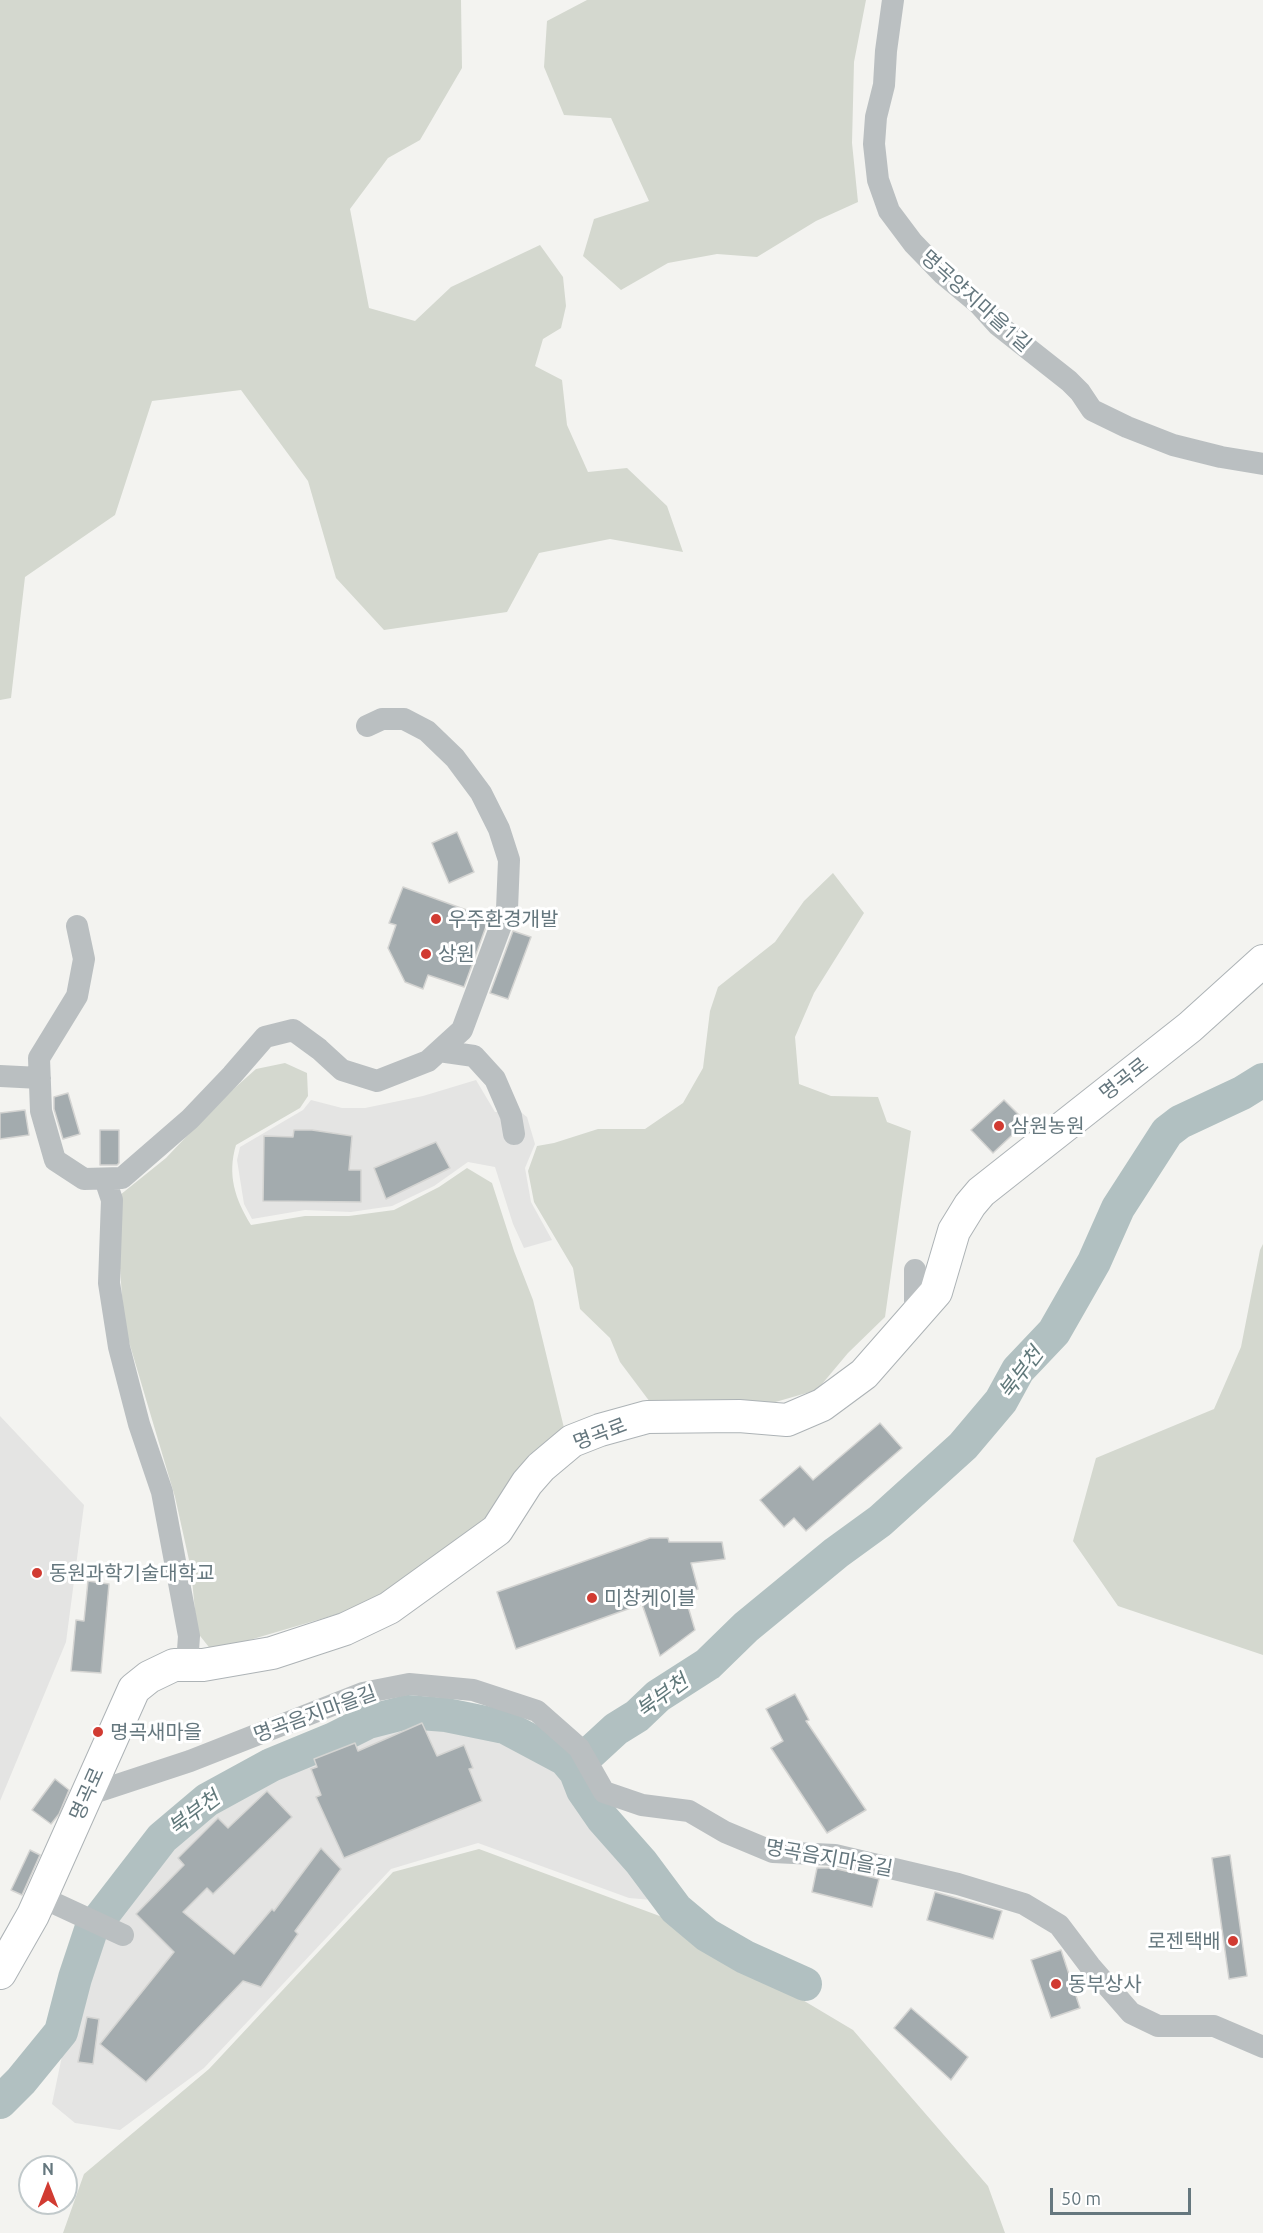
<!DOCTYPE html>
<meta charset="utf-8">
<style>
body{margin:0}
#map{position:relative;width:1263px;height:2233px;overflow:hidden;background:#f3f3f0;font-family:Ubuntu,sans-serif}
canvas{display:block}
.north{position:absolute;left:18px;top:2155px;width:60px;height:60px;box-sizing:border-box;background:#fff;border:2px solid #c1c9cb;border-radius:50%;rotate:0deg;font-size:16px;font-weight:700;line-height:24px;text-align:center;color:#65777e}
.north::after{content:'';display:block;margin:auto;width:21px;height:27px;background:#d13b32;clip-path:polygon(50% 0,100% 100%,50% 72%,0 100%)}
.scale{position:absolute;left:1050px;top:2188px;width:141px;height:27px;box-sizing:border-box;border:3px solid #65777e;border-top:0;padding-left:8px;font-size:18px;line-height:21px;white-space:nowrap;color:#65777e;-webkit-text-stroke:4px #fff;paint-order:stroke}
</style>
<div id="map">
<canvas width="1263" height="2233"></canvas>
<div class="north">N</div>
<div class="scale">50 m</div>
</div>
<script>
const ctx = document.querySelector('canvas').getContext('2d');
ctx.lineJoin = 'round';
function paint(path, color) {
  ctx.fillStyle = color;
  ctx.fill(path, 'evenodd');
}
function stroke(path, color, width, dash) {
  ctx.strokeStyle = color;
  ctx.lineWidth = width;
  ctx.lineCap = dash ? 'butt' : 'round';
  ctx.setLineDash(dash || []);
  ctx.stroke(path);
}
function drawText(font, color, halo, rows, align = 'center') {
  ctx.font = font + ' Ubuntu,"Noto Sans KR",sans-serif';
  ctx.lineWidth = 6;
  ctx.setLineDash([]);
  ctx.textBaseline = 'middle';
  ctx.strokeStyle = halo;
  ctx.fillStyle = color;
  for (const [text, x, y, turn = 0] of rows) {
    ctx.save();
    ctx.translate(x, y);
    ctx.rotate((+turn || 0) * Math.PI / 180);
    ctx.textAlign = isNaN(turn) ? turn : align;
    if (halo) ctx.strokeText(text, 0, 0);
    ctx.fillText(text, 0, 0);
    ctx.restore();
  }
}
paint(new Path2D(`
 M476,1080L495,1112L518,1110L527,1117L535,1144L525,1168L531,1202L552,1240L524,1248L513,1224L495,1167L468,1162L434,1186L392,1206L351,1212L305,1210L252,1219L244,1204L237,1160L240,1147L303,1110L311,1100L342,1108H365L423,1096Z
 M0,1416L84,1505L66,1642L0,1801Z
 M406,1718L447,1722L505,1733L562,1764L572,1776L580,1797L652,1900L629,1898L478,1843L391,1869L204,2068L120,2130L75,2123L52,2104L62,2056L97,1938L168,1843L210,1806L274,1769L336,1744L371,1727Z`), '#e4e4e3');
paint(new Path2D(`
 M0,0H461L462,68L420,140L388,158L350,209L369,308L415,321L451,287L540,245L563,277L566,306L561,328L543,339L535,366L562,380L567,425L588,472L627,468L667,506L683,552L610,539L539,553L507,612L384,630L336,578L308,481L241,390L152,401L115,515L25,577L11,698L0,700Z
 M587,0H866L854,62L852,143L858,202L816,221L757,257L717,254L668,263L621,290L583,256L594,219L649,201L611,118L564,115L544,67L547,21Z
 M833,873L864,913L814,993L795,1037L799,1084L831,1096L878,1097L887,1122L911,1131L885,1317L848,1353L817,1390L772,1403L650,1402L620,1362L610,1338L580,1309L573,1268L534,1202L528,1171L537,1146L554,1143L598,1129H645L683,1103L703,1068L710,1011L718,987L775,942L804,901Z
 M285,1063L307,1073L308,1096L300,1108L236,1145C227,1175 235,1199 251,1225L305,1216H349L394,1210L439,1187L467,1168L492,1183L514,1251L533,1300L565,1432L490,1520L411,1579L348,1611L212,1651L197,1632L191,1569L175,1497L124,1325L118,1240L120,1195L166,1158L220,1101L256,1069Z
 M1263,1244V1655L1118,1606L1073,1541L1096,1458L1214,1409L1241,1347L1260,1250Z
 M479,1849L665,1918L853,2030L988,2186L1005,2233H63L84,2174L209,2069L393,1872Z`), '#d4d8cf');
stroke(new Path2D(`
 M565,1759L591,1752L616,1729L637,1716L658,1696L708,1664L746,1627L836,1553L880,1521L963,1446L1001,1401L1018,1370L1054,1332L1094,1262L1118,1208L1167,1132L1180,1122L1242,1093L1263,1080
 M0,2102L21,2081L61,2032L75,1978L91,1930L162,1838L207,1800L271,1765L334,1739L368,1722L407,1712L446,1715L505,1727L565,1759L576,1772L583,1790L603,1819L641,1862L676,1909L707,1935L745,1957L805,1984`), '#b1c0c1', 34);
const building = new Path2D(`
 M457,832L474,872L449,883L432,843Z
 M403,887L483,916L482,919L488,921L464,987L428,975L423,989L405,982L388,948L396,925L389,923Z
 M513,931L531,937L508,999L490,993Z
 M68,1093L80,1134L63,1139L54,1109V1097Z
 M1004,1100L1026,1122L993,1153L971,1130Z
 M25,1110L29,1135L0,1139V1113Z
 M100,1130H119V1163L117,1165H100Z
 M294,1130H312L352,1136L349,1170H361V1202L263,1201L264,1136L293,1137Z
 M436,1142L450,1168L386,1199L374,1168Z
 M880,1423L902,1448L806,1531L794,1518L784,1527L760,1500L800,1466L813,1480Z
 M650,1538H668L669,1542H722L725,1559L691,1563L698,1589L684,1593L695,1630L660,1656L642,1604L516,1649L497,1592Z
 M88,1581L109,1584L101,1673L71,1671L76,1620L84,1621Z
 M795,1694L809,1720L806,1721L866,1810L827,1833L771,1748L783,1741L766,1709Z
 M422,1723L437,1756L464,1745L473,1768L469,1769L482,1801L344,1858L316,1797L321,1795L311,1769L317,1767L314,1759L355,1743L358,1751Z
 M55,1779L69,1790L59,1814L51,1824L32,1810Z
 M267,1791L292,1817L213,1894L207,1888L183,1912L234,1954L272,1909L274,1911L321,1848L341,1869L295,1931L298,1934L261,1987L243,1981L146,2082L100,2044L174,1952L136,1914L184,1865L178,1858L218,1818L228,1828Z
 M30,1850L40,1855L22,1895L11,1890Z
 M1230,1855L1247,1976L1229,1979L1212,1858Z
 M817,1868H833L879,1879L872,1907L812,1892Z
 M935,1892L1002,1911L993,1939L927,1920Z
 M1061,1950L1080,2008L1051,2018L1031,1960Z
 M911,2008L968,2057L951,2080L894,2028Z
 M87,2017L99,2019L93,2064L78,2062Z`);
paint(building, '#a3abae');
stroke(building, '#d4d4d2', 1.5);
const secondary = new Path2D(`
 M0,1973L33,1915L134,1689L149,1677L174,1665H203L272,1653L345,1629L389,1608L497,1530L527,1483L541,1467L572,1441L600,1430L647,1417L739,1416L787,1420L822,1405L864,1374L936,1292L954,1231L970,1205L981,1192L1190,1027L1263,961`);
stroke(secondary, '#adb3b6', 34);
stroke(new Path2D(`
 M893,0L886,51L884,85L876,117L874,144L878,180L889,211L913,243L943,274L979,304L998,325L1069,381L1080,392L1092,410L1127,427L1173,445L1221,457L1263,464
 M77,926L84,959L77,996L39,1058L41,1111L55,1160L84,1179L122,1178L190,1119L232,1075L265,1037L293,1030L319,1049L342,1070L377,1081L428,1061L462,1030L507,909L509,860L499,829L481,793L455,758L427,731L404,719H382L367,726
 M439,1051L474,1056L495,1079L511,1116L514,1134
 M0,1076L40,1078
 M105,1179L112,1200L109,1283L119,1347L139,1424L162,1492L189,1636L187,1665
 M915,1318V1270
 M87,1795L190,1761L363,1693L409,1684L473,1690L537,1711L579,1748L604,1792L642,1805L689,1811L725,1832L773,1852L835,1855L958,1884L1024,1904L1059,1925L1090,1966L1131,2013L1158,2026H1214L1263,2047
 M41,1897L123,1935`), '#babfc1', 22);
stroke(secondary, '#fff', 32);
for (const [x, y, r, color] of [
 [436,919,6,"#d13b32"],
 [426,954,6,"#d13b32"],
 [999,1126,6,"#d13b32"],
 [37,1573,6,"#d13b32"],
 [592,1598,6,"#d13b32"],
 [98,1732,6,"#d13b32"],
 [1233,1941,6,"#d13b32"],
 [1056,1984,6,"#d13b32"]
]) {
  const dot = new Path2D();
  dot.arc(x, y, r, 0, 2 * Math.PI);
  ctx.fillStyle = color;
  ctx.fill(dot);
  stroke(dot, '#fff', 2);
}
drawText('20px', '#65777e', '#fff', [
 ["명곡양지마을1길",976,301,42],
 ["명곡로",1124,1079,-38],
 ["명곡로",600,1434,-21],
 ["명곡음지마을길",315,1714,-20],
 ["명곡로",87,1794,-66],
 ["명곡음지마을길",829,1858,10]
]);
drawText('20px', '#65777e', '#fff', [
 ["우주환경개발",448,919],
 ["상원",438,954],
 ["삼원농원",1011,1126],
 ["동원과학기술대학교",49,1573],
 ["미창케이블",604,1598],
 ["명곡새마을",110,1732],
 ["로젠택배",1221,1941,"right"],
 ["동부상사",1068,1984]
], 'left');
drawText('italic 21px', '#61797b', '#fff', [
 ["북부천",1021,1373,-53],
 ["북부천",662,1696,-36],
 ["북부천",194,1813,-37]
]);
</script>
